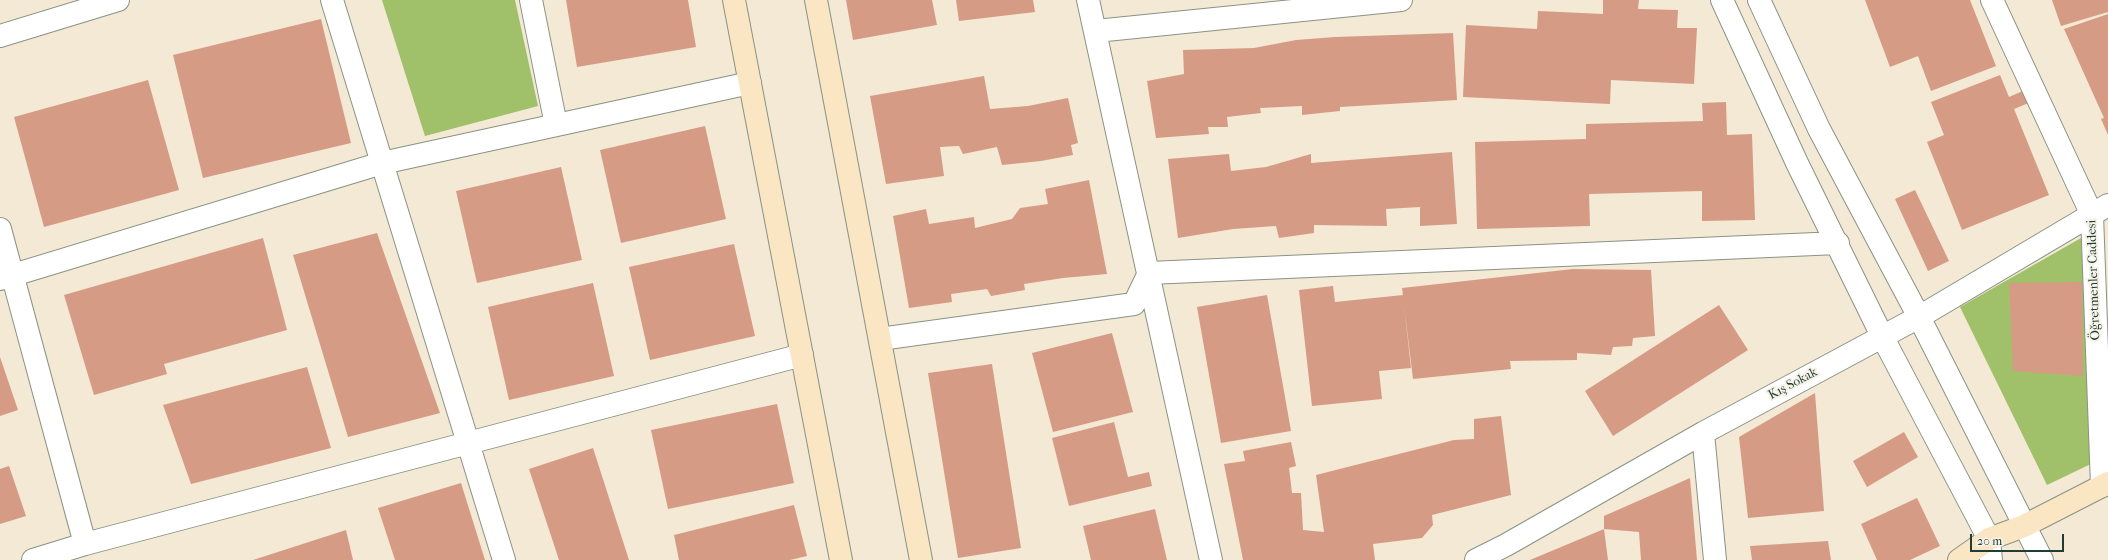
<!DOCTYPE html>
<meta charset="utf-8">
<style>
body{margin:0}
#map{position:relative;width:2108px;height:560px;overflow:hidden;background:#f3e9d4;font-family:"IM FELL French Canon",serif}
canvas{display:block}
.scale{position:absolute;left:1970px;top:534px;width:94px;height:18px;box-sizing:border-box;border:2px solid #1f3d34;border-top:0;padding-left:5px;font-size:12px;line-height:14px;white-space:nowrap;color:#1f3d34;-webkit-text-stroke:3px #f7f3e8;paint-order:stroke}
</style>
<div id="map">
<canvas width="2108" height="560"></canvas>
<div class="scale">20 m</div>
</div>
<script>
const ctx = document.querySelector('canvas').getContext('2d');
ctx.lineJoin = 'round';
function paint(path, color) {
  ctx.fillStyle = color;
  ctx.fill(path, 'evenodd');
}
function stroke(path, color, width, dash) {
  ctx.strokeStyle = color;
  ctx.lineWidth = width;
  ctx.lineCap = dash ? 'butt' : 'round';
  ctx.setLineDash(dash || []);
  ctx.stroke(path);
}
function drawText(font, color, halo, rows, align = 'center') {
  ctx.font = font + ' "IM FELL French Canon",serif';
  ctx.lineWidth = 4;
  ctx.setLineDash([]);
  ctx.textBaseline = 'middle';
  ctx.strokeStyle = halo;
  ctx.fillStyle = color;
  for (const [text, x, y, turn = 0] of rows) {
    ctx.save();
    ctx.translate(x, y);
    ctx.rotate((+turn || 0) * Math.PI / 180);
    ctx.textAlign = isNaN(turn) ? turn : align;
    if (halo) ctx.strokeText(text, 0, 0);
    ctx.fillText(text, 0, 0);
    ctx.restore();
  }
}
paint(new Path2D(`
 M382,0H515L538,106L425,136Z
 M2081,238L2095,462L2047,485L1960,307Z`), '#a0c069');
paint(new Path2D(`
 M566,0H688L696,47L577,67Z
 M846,0H932L937,25L853,40Z
 M956,0H1033L1035,12L959,21Z
 M1603,0H1639L1638,9L1678,10L1677,28H1697L1694,84L1611,80L1610,104L1463,97L1466,25L1537,29L1538,11L1603,14Z
 M1865,0H1970L1996,66L1931,91L1918,56L1890,67Z
 M2052,0H2108V12L2061,26Z
 M2108,14V135L2101,119L2104,118L2064,29Z
 M321,19L351,143L203,178L173,55Z
 M1453,33L1457,100L1340,107V111L1302,115V106L1260,108L1261,113L1227,117L1228,127H1208L1209,134L1156,138L1147,81L1184,74L1183,50L1254,48L1296,40L1335,37Z
 M2000,75L2009,97L2025,90L2031,102L2014,109L2049,195L1962,230L1927,142L1944,135L1931,102Z
 M984,76L990,109L1028,106L1068,98L1078,143L1071,145L1073,155L1041,161L1002,165L997,147L963,154L959,146L940,147L944,176L886,184L870,96Z
 M148,80L179,190L44,227L14,117Z
 M1726,102L1727,135L1752,134L1755,220L1702,221V191L1589,194L1590,226L1477,229L1475,142L1586,139V124L1703,121L1702,103Z
 M705,126L726,219L621,243L600,150Z
 M1452,152L1457,224L1420,226V207L1386,209L1387,226L1314,225V233L1279,238L1276,226L1233,229L1178,238L1168,159L1229,154L1231,171L1266,167L1311,154V163Z
 M561,167L582,260L477,283L456,191Z
 M1089,180L1107,274L1063,278L1024,284L1025,290L991,296L987,289L951,294L952,302L909,308L893,216L926,209L929,224L974,217L975,228L1012,219L1020,208L1048,204L1045,189Z
 M1915,190L1949,261L1928,271L1895,199Z
 M377,233L440,413L348,437L293,255Z
 M263,238L287,330L164,364L167,374L94,395L64,295Z
 M734,244L755,336L650,360L629,267Z
 M1573,269L1651,270L1655,336L1633,338L1632,346L1613,347L1611,355L1577,353V360L1510,361L1511,369L1413,379L1404,305L1411,368L1379,371L1382,399L1312,406L1299,290L1333,286L1335,302L1403,295L1402,288Z
 M2082,282L2083,376L2013,371L2009,283Z
 M593,283L614,376L509,400L488,307Z
 M1267,295L1291,431L1221,443L1197,307Z
 M1719,305L1748,350L1613,436L1585,391Z
 M1112,333L1133,412L1053,432L1032,353Z
 M0,357L18,410L0,416Z
 M992,364L1021,548L958,558L928,373Z
 M307,367L331,448L191,484L163,405Z
 M1815,393L1824,511L1748,518L1739,437Z
 M777,404L794,483L668,509L651,430Z
 M1501,416L1511,495L1432,515L1433,525L1422,538L1373,544L1375,560H1243L1224,464L1245,461L1243,451L1291,442L1296,466L1289,468L1292,493H1301L1303,530L1324,532L1316,475L1454,440L1474,439V419Z
 M1114,422L1128,477L1149,472L1152,486L1069,506L1052,438Z
 M1904,432L1918,457L1867,487L1853,461Z
 M593,448L629,560H559L529,469Z
 M9,466L26,516L0,524V469Z
 M1690,478L1697,560H1641L1639,532L1604,529L1608,560H1530L1604,529V516Z
 M461,483L485,560H395L378,508Z
 M1917,498L1940,546L1910,560H1877L1861,524Z
 M794,505L807,556L790,560H679L674,535Z
 M1155,509L1167,560H1091L1083,526Z
 M346,530L353,560H253Z
 M1828,541L1831,560H1752L1750,546Z`), '#d69b85');
const street = new Path2D(`
 M332,0L504,560
 M531,0L556,125
 M1088,0L1211,560
 M1722,0L1797,163L1882,336L1989,539L1991,560
 M1759,0L1819,129L1919,317L2042,560
 M1992,0L2092,215L2102,486
 M1096,31L1401,0
 M0,36L118,0
 M0,229L85,544
 M0,279L382,163L750,83
 M880,339L1134,304L1149,273L1838,243
 M1703,433L1715,560
 M33,560L85,544L802,355
 M1476,560L1506,545L1703,433L1919,317L2108,205`);
const secondary = new Path2D(`
 M734,0L841,560
 M816,0L921,560
 M1959,560L1989,539L2024,526L2108,483`);
stroke(street, '#899384', 24);
stroke(secondary, '#899384', 24);
stroke(street, '#fff', 22);
stroke(secondary, '#fbe6c4', 22);
drawText('13px', '#1f3d34', '#f7f3e8', [
 ["Öğretmenler Caddesi",2094,280,-92],
 ["Kış Sokak",1793,384,-28]
]);
</script>
